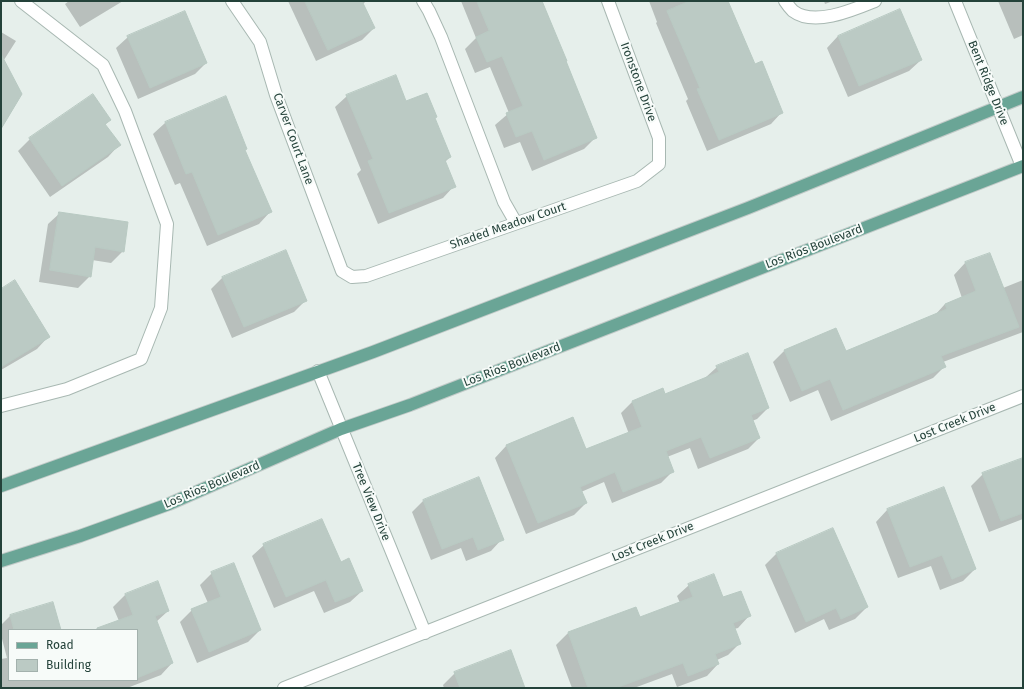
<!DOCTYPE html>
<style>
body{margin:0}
#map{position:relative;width:1024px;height:689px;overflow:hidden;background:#e6efeb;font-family:"Fira Sans",sans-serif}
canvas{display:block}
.frame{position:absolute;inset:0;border:2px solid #24423a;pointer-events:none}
.legend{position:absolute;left:8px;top:629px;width:130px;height:52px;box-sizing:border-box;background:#f7fbf9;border:1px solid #a3b1ad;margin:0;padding:5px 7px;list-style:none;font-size:12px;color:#24423a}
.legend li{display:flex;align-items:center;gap:8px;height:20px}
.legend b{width:20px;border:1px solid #a3b1ad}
</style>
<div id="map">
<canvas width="1024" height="689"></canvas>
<div class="frame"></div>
<ul class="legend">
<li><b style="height:5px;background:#6aa596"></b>Road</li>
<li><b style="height:11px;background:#bbcac4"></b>Building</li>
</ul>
</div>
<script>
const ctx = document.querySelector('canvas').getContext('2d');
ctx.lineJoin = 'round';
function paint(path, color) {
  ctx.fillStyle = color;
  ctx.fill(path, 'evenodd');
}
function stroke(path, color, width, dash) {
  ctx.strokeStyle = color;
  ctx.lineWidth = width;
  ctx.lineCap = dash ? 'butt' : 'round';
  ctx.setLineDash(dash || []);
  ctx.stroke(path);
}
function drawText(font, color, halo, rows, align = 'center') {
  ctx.font = font + ' "Fira Sans",sans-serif';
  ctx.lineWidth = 4;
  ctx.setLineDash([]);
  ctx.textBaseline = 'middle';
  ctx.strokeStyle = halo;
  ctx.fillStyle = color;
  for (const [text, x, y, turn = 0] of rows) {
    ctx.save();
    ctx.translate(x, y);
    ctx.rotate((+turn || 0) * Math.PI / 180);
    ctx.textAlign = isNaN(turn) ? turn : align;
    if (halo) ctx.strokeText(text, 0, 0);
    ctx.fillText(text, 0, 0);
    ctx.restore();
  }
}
paint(new Path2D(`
 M69,1H123L80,27L65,4Z
 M288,1H366L363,4L374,28L362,40L316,61Z
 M461,1H542L596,137L584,149L532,171L520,142L504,148L495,125L509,113L490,67L475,73L465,49L476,38Z
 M649,1H727L754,66L782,112L771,124L707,151L686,101L688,99L656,23L657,22Z
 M824,1H833L825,4Z
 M998,1H1023V35L1014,39Z
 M1,32L16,41L2,63L1,127Z
 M838,36L921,60L909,71L848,97L827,48Z
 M128,37L206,63L195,74L138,99L116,48Z
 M347,96L406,102L434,118L450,157L445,162L454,186L443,198L378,224L357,174L361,170L335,107Z
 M225,98L244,151L270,212L259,224L207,246L180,183L175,185L153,134L165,123Z
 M110,120L105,125L119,145L108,157L50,197L18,151L30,139Z
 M60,213L123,251L111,263L92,260L90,276L78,288L39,282L48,224Z
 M990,254L1003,288L1023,280V332L943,362L944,367L933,378L831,421L818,390L790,402L773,362L785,350L846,353L935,315L945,304L962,298L954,275L965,263Z
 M223,277L306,300L294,312L232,338L211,289Z
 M1,290L48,337L37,349L1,370Z
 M717,367L768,408L757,419L752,421L759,438L748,449L698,469L690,448L667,457L673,471L661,483L612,503L604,482L581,492L586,503L574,515L526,534L495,458L506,446L573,419L586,450L629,434L621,413L632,402L665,395L705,378Z
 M1023,459V519L989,532L971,486L983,474Z
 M943,488L975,569L963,581L940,590L931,566L898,578L876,522L887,510Z
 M423,501L502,539L491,551L466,561L461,548L431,560L412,512Z
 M832,529L867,607L855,619L829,630L824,619L795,633L765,565L776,554Z
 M264,545L340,563L362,591L350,602L324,613L314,591L274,608L252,556Z
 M212,573L260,630L248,642L197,663L180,622L192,610L208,603L200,585Z
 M157,583L168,611L156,622L172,663L161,675L127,688H1V659L7,658L1,635V625L10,616L60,630H9V680H137V630H98L119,621L113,607L125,595Z
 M689,585L723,599L749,616L738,628L734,629L740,643L728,655L717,660L718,664L707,676L677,687L672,674L634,688H572L556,645L568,633L635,608L639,618L680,603L677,596Z
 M455,673L524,688H444L443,685Z`), '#0003');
const building = new Path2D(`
 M305,1H362L375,28L328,50Z
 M477,1H542L567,61H566L597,138L544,160L532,131L516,137L506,113L523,106L502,56L487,62L476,37L489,31Z
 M690,1H728L755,64L762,61L783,113L719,140L697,89L700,88L667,11Z
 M900,9L922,60L859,86L838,36Z
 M185,11L207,63L150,88L127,36Z
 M1,54L22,94L1,129Z
 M396,75L406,101L427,93L437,117L435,118L451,157L445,160L456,187L389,213L368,161L373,159L346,95Z
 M93,94L111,120L105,124L121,145L62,186L29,138Z
 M226,96L247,149L245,150L272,212L218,235L192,172L186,174L165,122Z
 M59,212L128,222L124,252L95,247L91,277L50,270Z
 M286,250L307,301L244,327L222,277Z
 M990,253L1019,327L941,356L946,367L843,410L830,379L802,391L784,350L836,328L846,351L947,309L945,304L976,291L965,262Z
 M15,280L50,337L1,367V289Z
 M748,353L769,408L751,415L760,438L710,458L701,437L666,451L674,472L623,492L615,472L580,487L587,503L538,523L506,445L573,417L586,449L642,427L632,401L663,388L665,394L719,372L716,366Z
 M1023,458V513L1001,521L982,473Z
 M479,477L504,540L478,550L473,537L442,549L423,500Z
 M944,487L976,569L952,579L942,555L910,567L887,509Z
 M322,519L341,562L349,558L363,591L335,602L326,580L286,597L263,544Z
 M833,528L868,607L841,619L836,608L806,622L776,553Z
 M234,563L261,630L209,652L191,609L221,597L211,572Z
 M714,574L723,597L741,591L751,616L733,623L741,644L715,654L719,664L688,676L683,663L616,688H588L568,632L636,607L640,617L693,597L688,584Z
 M158,581L169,611L155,616L173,663L137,678V630H97V628L133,615L125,594Z
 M53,602L61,630H14L10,615Z
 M511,650L525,688H460L454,672Z`);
paint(building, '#bbcac4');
stroke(building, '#b8c9c2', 1);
const minor = new Path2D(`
 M232,1L260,42L276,95L342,271L352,277L366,276L637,181L659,164V138L608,1
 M423,1L429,11L441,37L504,202L516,223
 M785,1C787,4 790,8 793,11C814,27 853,10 875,1
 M955,1L1022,166
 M318,371L425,633
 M1,406L67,389L141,359L161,308L167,224L125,111L103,65L21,1
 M284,688L1023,396`);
const major = new Path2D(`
 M1,486L373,352L748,208L1023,97
 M1,561L80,536L169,504L341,429L410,405L1023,166`);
stroke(minor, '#a8b8b2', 14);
stroke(major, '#c2cac8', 14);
stroke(minor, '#fff', 12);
stroke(major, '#6aa596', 12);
drawText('12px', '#24423a', '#f7fbf9', [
 ["Ironstone Drive",638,82,70],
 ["Bent Ridge Drive",988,83,68],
 ["Carver Court Lane",293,139,70],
 ["Shaded Meadow Court",508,226,-19],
 ["Los Rios Boulevard",814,247,-21],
 ["Los Rios Boulevard",512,365,-21],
 ["Lost Creek Drive",955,423,-22],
 ["Los Rios Boulevard",212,485,-23],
 ["Tree View Drive",371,502,68],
 ["Lost Creek Drive",653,542,-22]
]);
</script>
